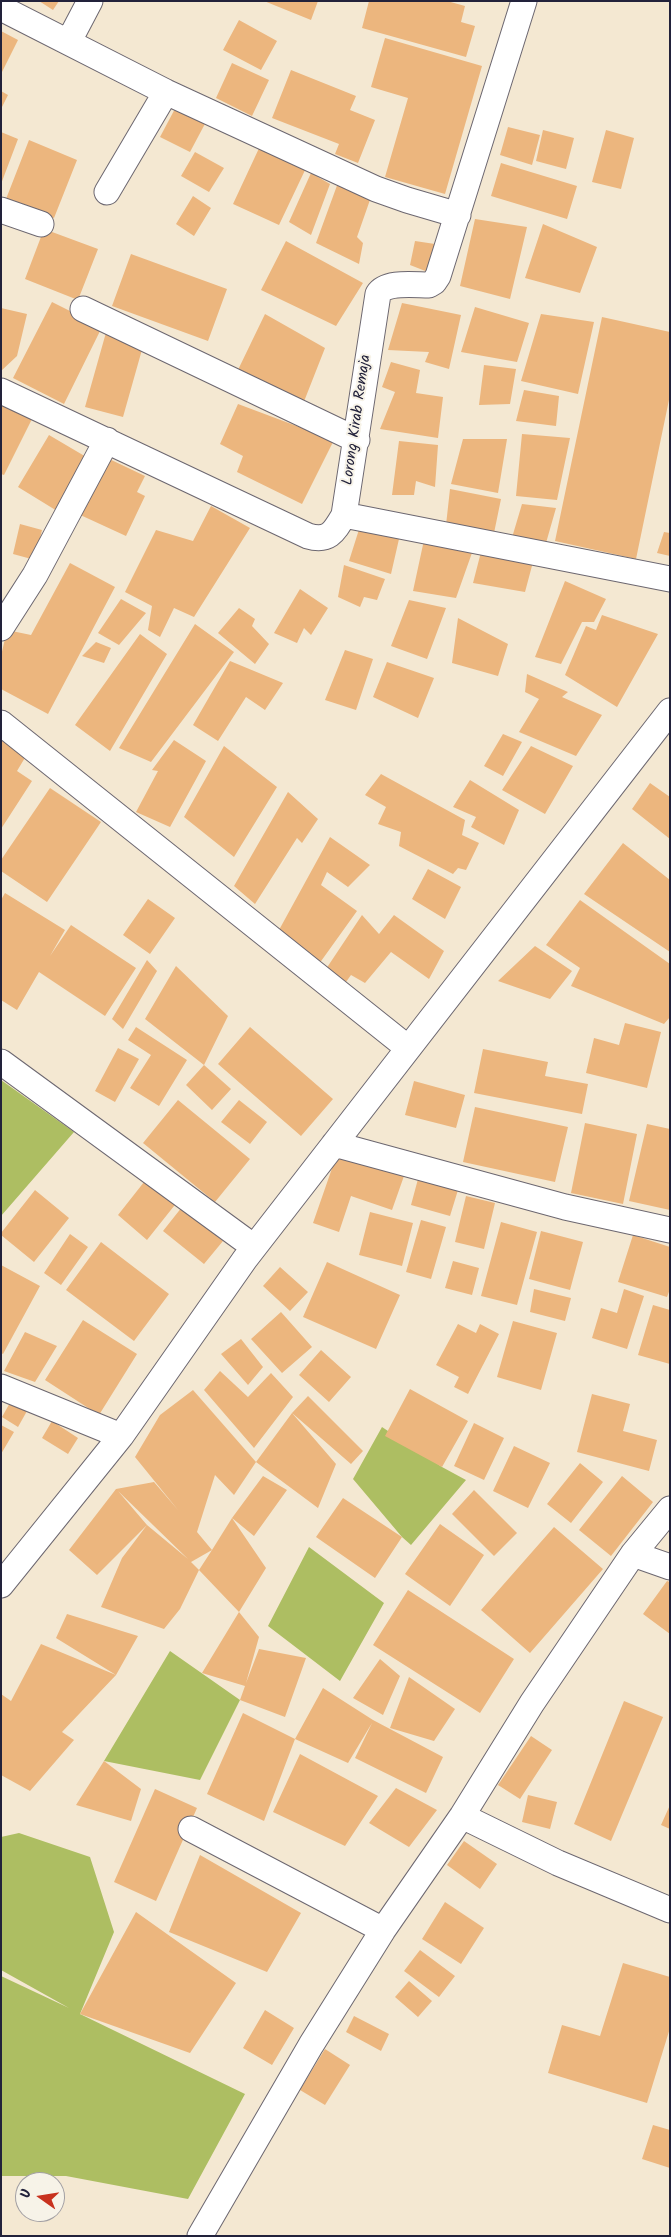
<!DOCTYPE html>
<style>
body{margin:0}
#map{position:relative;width:671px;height:2237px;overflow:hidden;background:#f4e8d2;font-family:Kalam,sans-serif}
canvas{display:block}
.frame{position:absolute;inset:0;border:2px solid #22223b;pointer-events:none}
.north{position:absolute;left:15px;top:2172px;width:50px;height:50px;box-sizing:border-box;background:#f7f3e8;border:1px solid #a29fa3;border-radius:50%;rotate:283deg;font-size:14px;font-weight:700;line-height:20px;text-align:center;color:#22223b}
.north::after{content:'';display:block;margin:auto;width:18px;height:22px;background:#c8321e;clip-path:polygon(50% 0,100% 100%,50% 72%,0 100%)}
</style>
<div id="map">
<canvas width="671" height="2237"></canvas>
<div class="frame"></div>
<div class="north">U</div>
</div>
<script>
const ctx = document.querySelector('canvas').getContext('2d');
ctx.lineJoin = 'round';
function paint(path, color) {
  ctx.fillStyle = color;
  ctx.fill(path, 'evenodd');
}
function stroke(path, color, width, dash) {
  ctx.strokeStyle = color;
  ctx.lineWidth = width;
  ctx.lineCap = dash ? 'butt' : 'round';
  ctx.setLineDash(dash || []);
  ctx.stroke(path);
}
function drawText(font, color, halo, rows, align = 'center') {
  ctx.font = font + ' Kalam,sans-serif';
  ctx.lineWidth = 4;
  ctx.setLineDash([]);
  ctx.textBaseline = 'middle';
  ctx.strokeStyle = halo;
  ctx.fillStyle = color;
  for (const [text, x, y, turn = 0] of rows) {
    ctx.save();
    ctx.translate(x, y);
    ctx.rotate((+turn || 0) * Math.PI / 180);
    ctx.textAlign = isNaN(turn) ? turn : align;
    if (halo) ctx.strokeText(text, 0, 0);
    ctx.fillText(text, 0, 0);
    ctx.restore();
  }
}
paint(new Path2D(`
 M1,1080L74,1132L1,1216Z
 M382,1427L442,1467L466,1480L411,1545L402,1537L353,1479Z
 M309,1547L384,1603L340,1681L268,1626Z
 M170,1651L240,1700L200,1780L104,1761Z
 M19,1833L90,1857L114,1932L80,2014L245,2094L188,2199L66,2176H1V1976L69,2008L1,1970V1837Z`), '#adbe62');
paint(new Path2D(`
 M39,1H59L53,10Z
 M264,1H318L311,20Z
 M369,1H447L465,6L461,22L475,26L466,57L362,28Z
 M239,20L277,41L261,70L223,50Z
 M1,31L18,40L1,74Z
 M385,38L482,66L445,194L385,177L408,98L371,87Z
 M232,63L269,80L252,116L216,98Z
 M291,70L356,96L350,110L375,120L358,163L335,154L339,144L272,118Z
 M1,91L8,95L1,109Z
 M177,105L207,120L190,152L160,137Z
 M508,127L540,135L532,165L500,155Z
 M543,130L574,138L566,169L536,161Z
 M606,130L634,138L621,189L592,182Z
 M1,132L18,139L1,184Z
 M29,140L77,160L54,218L6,199Z
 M261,144L307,166L279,225L233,204Z
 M195,152L224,168L209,192L181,176Z
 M501,163L577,186L567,219L491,196Z
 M311,173L330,184L311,235L289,222Z
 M339,180L371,197L357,237L363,243L359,264L316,243Z
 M193,196L211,208L194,236L176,224Z
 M475,219L527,227L510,299L460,286Z
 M543,224L597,247L580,293L525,278Z
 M44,229L98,249L78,300L25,279Z
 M286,241L363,283L336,326L261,290Z
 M415,241L435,244L428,272L410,265Z
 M131,254L227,289L208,341L112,306Z
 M52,302L102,327L64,404L13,378Z
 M402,303L461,315L449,369L425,362L429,352L388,350Z
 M475,307L529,323L517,362L461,352Z
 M1,308L27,314L17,356L1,371Z
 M265,314L325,348L303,404L236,374Z
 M541,314L594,322L578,394L521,381Z
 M602,317L670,332V395L636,559L555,541Z
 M107,329L145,339L123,417L85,407Z
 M391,362L420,370L416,393L443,397L438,438L380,429L395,392L382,387Z
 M484,365L516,369L510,404L479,405Z
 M524,390L559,396L556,426L516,421Z
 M1,401L33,417L4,475L1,474Z
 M238,404L334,440L302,504L237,472L243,456L220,444Z
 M522,434L570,438L557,500L516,496Z
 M49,435L93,461L62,514L18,487Z
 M463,439H507L498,493L451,484Z
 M399,441L438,445L435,487L416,481L414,495H392Z
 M103,456L145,476L137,492L145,496L126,536L76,513Z
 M450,489L501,499L494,533L446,525Z
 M522,504L556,508L546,543L511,541Z
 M211,506L250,528L194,617L174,608L160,637L148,630L152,606L125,592L156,530L193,541Z
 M362,520L399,539L391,574L349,561Z
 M20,524L42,530L35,560L13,554Z
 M664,532L670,533V556L657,553Z
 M424,540L473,550L456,598L413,591Z
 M481,552L533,562L525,592L473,583Z
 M70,563L115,587L48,714L1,689V656L7,630L31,635Z
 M344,565L385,579L377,600L364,597L360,607L338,597Z
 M565,581L606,599L594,622H582L561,664L535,657Z
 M300,589L328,608L311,635L304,628L297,643L274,633Z
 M121,599L146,613L119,645L98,633Z
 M409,600L446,608L427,659L391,646Z
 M239,608L255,619L252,626L269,644L255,664L218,633Z
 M602,615L658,634L617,707L565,675L586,626L596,630Z
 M458,618L508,644L498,676L452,663Z
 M195,624L234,652L151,762L119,748Z
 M140,634L167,654L110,751L75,725Z
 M96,642L111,648L104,663L82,656Z
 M345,650L373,659L356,710L325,700Z
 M230,661L283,683L265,710L246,697L218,741L193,725Z
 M387,662L434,678L418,718L373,697Z
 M527,674L568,692L562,697L602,715L576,756L519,732L539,699L525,692Z
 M503,734L522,742L503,776L484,766Z
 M1,740L26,756L17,771L32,781L1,829Z
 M174,740L206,761L170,827L136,812L158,771L152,770Z
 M224,746L277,787L234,857L184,817Z
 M531,746L573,766L545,814L502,790Z
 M381,774L465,820L462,835L479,843L466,870L458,868L453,874L399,846L401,832L378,824L386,807L365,795Z
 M470,780L519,810L504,845L471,827L476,817L453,807Z
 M650,783L670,797V839L632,809Z
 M50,788L101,822L47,902L1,871V860Z
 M288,792L318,819L302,843L297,838L255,904L234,886Z
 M330,837L370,865L348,887L327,872L321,885L357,911L319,964L279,930Z
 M623,843L670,880V952L584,894Z
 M428,869L461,887L445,919L412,899Z
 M5,893L65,930L50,956L71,925L136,968L105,1016L39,972L17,1010L1,1000V900Z
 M148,899L175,918L150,954L123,935Z
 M580,900L670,964V1017L664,1024L571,986L580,968L546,945Z
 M362,915L379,934L394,915L444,951L429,979L391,952L365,983L351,975L346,982L326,969Z
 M535,946L572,971L550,999L498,981Z
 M147,960L157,971L123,1029L112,1019Z
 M176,966L228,1016L204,1065L231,1089L212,1110L186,1085L204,1065L145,1019Z
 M625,1023L661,1032L647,1088L586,1073L594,1038L619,1045Z
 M136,1027L187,1060L159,1106L130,1088L151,1055L128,1040Z
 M250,1027L333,1099L301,1136L218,1064Z
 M118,1048L139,1059L115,1102L95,1091Z
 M483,1049L548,1062L545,1076L588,1084L582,1114L474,1093Z
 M414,1081L465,1095L456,1128L405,1115Z
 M178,1100L250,1159L215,1202L143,1143Z
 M239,1100L267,1122L250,1144L221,1122Z
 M475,1107L568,1127L555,1182L463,1162Z
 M585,1123L637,1134L623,1204L571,1193Z
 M647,1124L670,1129V1210L629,1201Z
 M337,1154L404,1176L392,1210L351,1196L339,1232L313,1223Z
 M148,1177L178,1201L147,1240L118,1215Z
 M418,1179L458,1190L450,1216L411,1205Z
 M35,1190L69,1218L34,1262L1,1235V1233Z
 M466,1196L495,1203L484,1249L455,1242Z
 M182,1207L223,1241L204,1264L163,1231Z
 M370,1212L413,1223L402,1266L359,1255Z
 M421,1220L446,1227L431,1279L406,1272Z
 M501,1222L537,1232L517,1305L481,1296Z
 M541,1231L583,1242L570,1290L529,1279Z
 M70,1234L88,1247L61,1285L44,1273Z
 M633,1235L670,1247V1289L667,1297L618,1282Z
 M101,1242L169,1294L134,1341L66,1290Z
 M453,1261L479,1268L472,1295L445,1288Z
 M327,1262L400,1295L376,1349L303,1317Z
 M1,1265L40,1286L3,1354L1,1353Z
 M280,1267L308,1292L290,1311L263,1286Z
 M534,1289L571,1298L565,1321L530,1312Z
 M624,1289L644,1296L627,1349L592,1338L601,1308L617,1313Z
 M653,1305L670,1310V1364L638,1355Z
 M281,1312L312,1347L282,1373L251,1339Z
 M83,1320L137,1354L99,1415L45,1380Z
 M513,1321L557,1333L541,1390L497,1377Z
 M458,1324L476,1333L480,1324L499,1334L468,1394L454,1387L459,1377L436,1365Z
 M25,1332L57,1346L35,1382L4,1371Z
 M241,1339L263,1367L248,1385L221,1354Z
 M321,1350L351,1377L329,1402L299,1375Z
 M220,1371L248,1397L271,1373L293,1397L254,1448L204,1390Z
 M410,1389L468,1421L442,1467L385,1436Z
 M193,1390L256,1462L234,1495L215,1475L197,1532L212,1550L232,1518L263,1476L287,1490L254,1536L232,1518L266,1568L239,1612L199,1570L180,1609L164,1629L101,1607L122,1558L147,1525L188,1559L118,1491L147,1525L97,1575L69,1550L116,1489L154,1482L178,1510L135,1457L160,1415ZM212,1550L199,1570L191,1562Z
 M592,1394L630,1404L623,1431L657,1440L649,1471L577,1452Z
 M308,1396L363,1451L351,1464L292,1413L336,1464L318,1508L256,1462L292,1413Z
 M11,1401L27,1411L18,1427L2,1417Z
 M52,1421L78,1438L68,1454L42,1438Z
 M474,1423L504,1438L484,1480L454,1466Z
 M1,1425L14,1432L1,1454Z
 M514,1446L550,1463L528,1508L493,1491Z
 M580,1463L603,1482L571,1523L547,1504Z
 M622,1476L653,1502L611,1556L579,1530Z
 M474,1490L517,1533L494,1556L452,1514Z
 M343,1498L402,1537L375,1578L316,1537Z
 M440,1524L484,1555L450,1606L405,1574Z
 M554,1527L603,1569L530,1653L481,1610Z
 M667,1581L670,1582V1634L643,1614Z
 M408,1590L514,1659L480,1713L373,1645Z
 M239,1612L259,1637L246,1683L259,1649L306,1658L285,1717L240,1700L245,1686L202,1673Z
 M67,1614L138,1636L116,1675L56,1638Z
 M41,1644L116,1675L62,1732L74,1740L30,1791L1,1775V1694L11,1701Z
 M380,1659L400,1676L383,1715L353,1698Z
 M409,1677L455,1709L434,1741L390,1728Z
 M323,1688L373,1720L443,1757L426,1793L355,1758L372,1723L348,1763L295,1739Z
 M624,1701L663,1717L611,1841L574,1824Z
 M243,1713L295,1739L264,1821L207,1794Z
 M531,1736L552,1750L520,1799L498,1785Z
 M300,1754L378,1796L345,1846L273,1812Z
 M104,1761L141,1789L131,1821L76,1805Z
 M396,1788L437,1810L409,1847L369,1823Z
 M155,1789L197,1808L156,1901L114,1882Z
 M528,1795L557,1802L550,1829L522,1822Z
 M670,1805V1829L661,1825Z
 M464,1841L497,1864L480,1889L447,1865Z
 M200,1855L301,1913L267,1972L169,1932Z
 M445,1902L484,1928L461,1964L422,1939Z
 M136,1912L236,1983L190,2053L80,2014Z
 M420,1950L455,1976L439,1997L404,1971Z
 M623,1963L670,1977V2028L647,2103L548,2073L562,2025L600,2036Z
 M409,1981L432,2001L418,2017L395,1997Z
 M265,2010L294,2028L272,2065L243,2048Z
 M354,2016L389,2034L381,2051L346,2032Z
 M325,2049L350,2065L325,2105L300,2090Z
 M653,2125L670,2130V2168L642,2159Z`), '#ecb67e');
const minor = new Path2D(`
 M1,8L166,92L376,189L407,200L458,215
 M69,41L90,1
 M107,192L166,92
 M1,210L41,224
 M83,309L357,440
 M1,391L308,536C329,542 334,532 344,515L378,294C386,281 414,285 429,285L434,282L438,276L524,1
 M344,515L670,579
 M1,628L35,575L107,440
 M1,723L408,1048
 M1,1062L254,1247
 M334,1144L565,1207L670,1230
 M1,1387L121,1436
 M633,1554L670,1567
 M1,1585L121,1436L245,1259L670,711
 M462,1816L558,1863L670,1910
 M191,1829L383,1930
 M200,2236L311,2045L383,1930L462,1816L532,1703L633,1554L670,1509`);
stroke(minor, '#6c6770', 27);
stroke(minor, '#fff', 25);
drawText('15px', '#22223b', '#f7f3e8', [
 ["Lorong Kirab Remaja",358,420,-82]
]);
</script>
